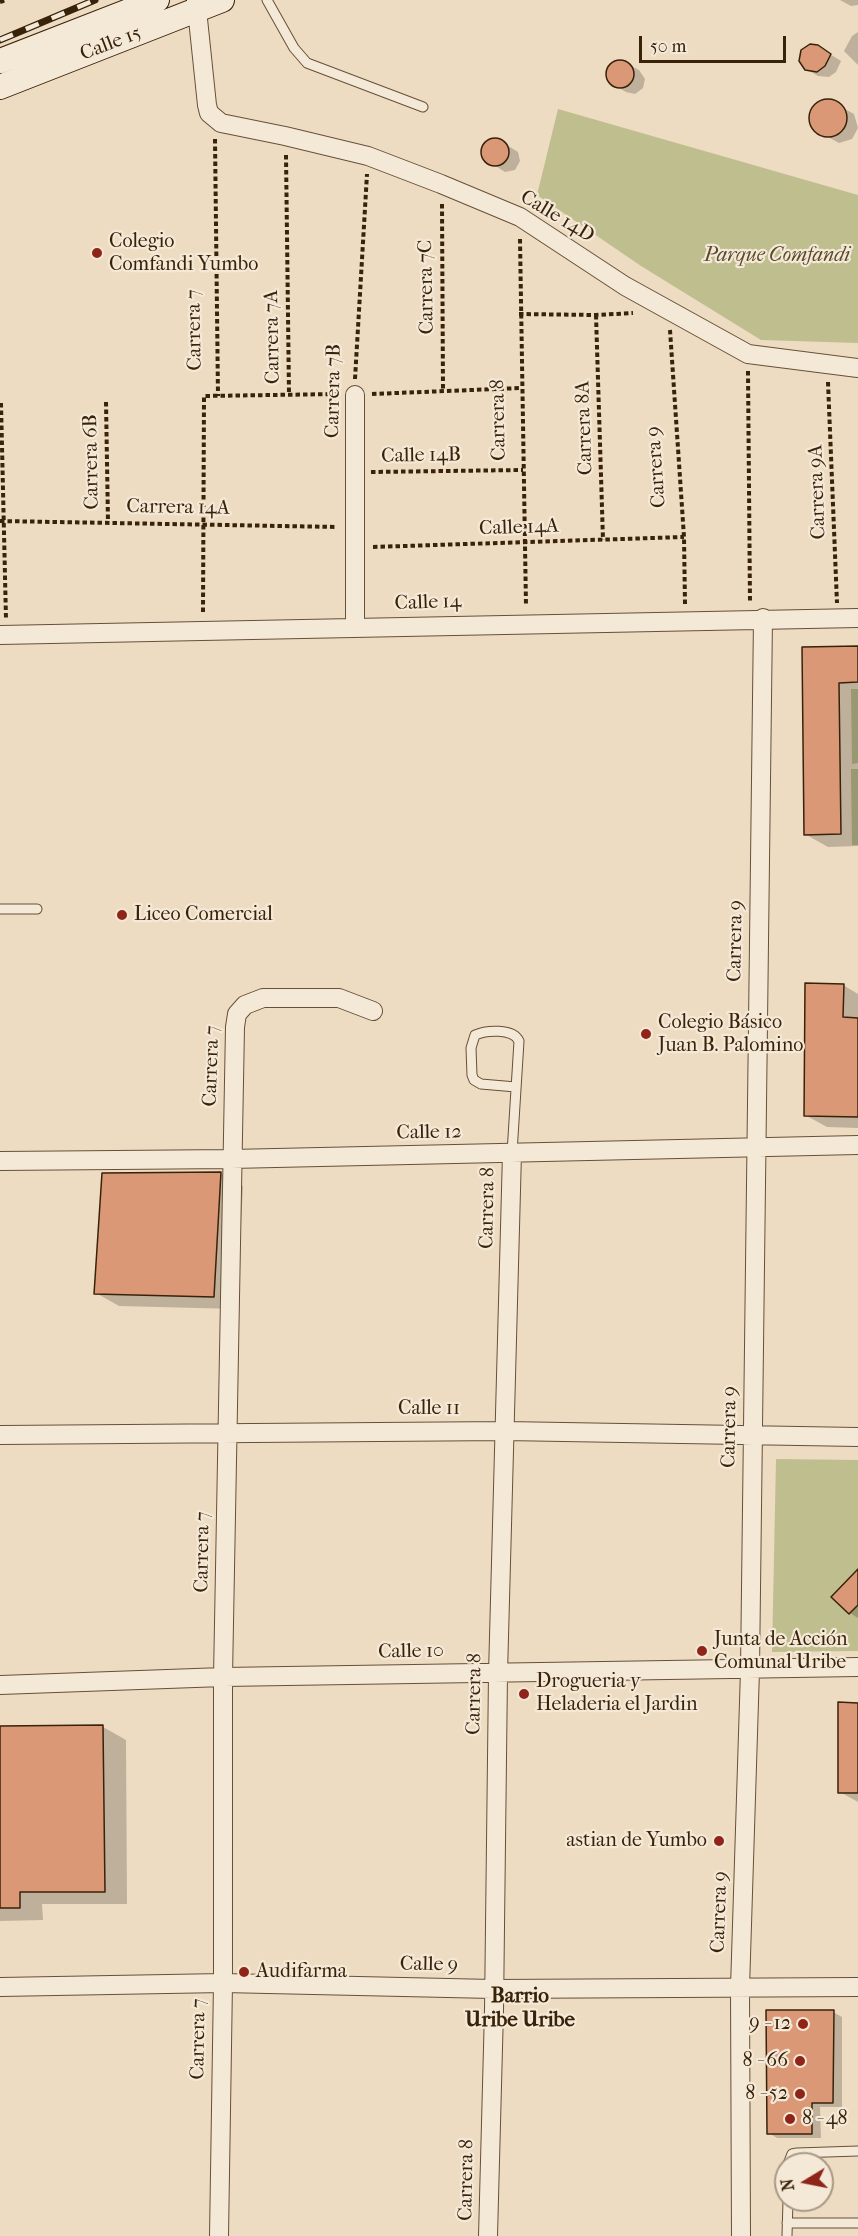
<!DOCTYPE html>
<meta charset="utf-8">
<style>
body{margin:0}
#map{position:relative;width:858px;height:2236px;overflow:hidden;background:#eedcc2;font-family:"IM FELL French Canon",serif}
canvas{display:block}
.north{position:absolute;left:774px;top:2152px;width:60px;height:60px;box-sizing:border-box;background:#f4e8d7;border:2px solid #a99985;border-radius:50%;rotate:260deg;font-size:16px;font-weight:700;line-height:24px;text-align:center;color:#38220a}
.north::after{content:'';display:block;margin:auto;width:21px;height:27px;background:#8f2418;clip-path:polygon(50% 0,100% 100%,50% 72%,0 100%)}
.scale{position:absolute;left:639px;top:36px;width:147px;height:27px;box-sizing:border-box;border:3px solid #38220a;border-top:0;padding-left:8px;font-size:18px;line-height:21px;white-space:nowrap;color:#38220a;-webkit-text-stroke:4px #f4e8d7;paint-order:stroke}
</style>
<div id="map">
<canvas width="858" height="2236"></canvas>
<div class="north">N</div>
<div class="scale">50 m</div>
</div>
<script>
const ctx = document.querySelector('canvas').getContext('2d');
ctx.lineJoin = 'round';
function paint(path, color) {
  ctx.fillStyle = color;
  ctx.fill(path, 'evenodd');
}
function stroke(path, color, width, dash) {
  ctx.strokeStyle = color;
  ctx.lineWidth = width;
  ctx.lineCap = dash ? 'butt' : 'round';
  ctx.setLineDash(dash || []);
  ctx.stroke(path);
}
function drawText(font, color, halo, rows, align = 'center') {
  ctx.font = font + ' "IM FELL French Canon",serif';
  ctx.lineWidth = 4.5;
  ctx.setLineDash([]);
  ctx.textBaseline = 'middle';
  ctx.strokeStyle = halo;
  ctx.fillStyle = color;
  for (const [text, x, y, turn = 0] of rows) {
    ctx.save();
    ctx.translate(x, y);
    ctx.rotate((+turn || 0) * Math.PI / 180);
    ctx.textAlign = isNaN(turn) ? turn : align;
    if (halo) ctx.strokeText(text, 0, 0);
    ctx.fillText(text, 0, 0);
    ctx.restore();
  }
}
paint(new Path2D(`
 M558,109L858,195V343L761,340L641,266L537,195Z
 M851,689H858V763L852,764Z
 M851,769H858V845H852Z
 M776,1459L858,1460V1651L772,1652Z`), '#bfbe8f');
paint(new Path2D(`
 M840,0H858V5L851,6Z
 M858,32V65L844,51L852,36Z
 M820,48L841,61L836,72L829,77L818,76L806,69Z
 M617,62L627,64L639,70L645,79L643,88L635,94L626,92L614,85L608,77L609,67Z
 M830,101L854,114L858,128L852,139L839,143L815,130L811,124L813,110L817,105Z
 M497,139L518,152L520,161L515,170L505,172L485,159L482,150L488,141Z
 M858,648V846L828,847L805,834L803,649Z
 M843,985L858,994V1128L827,1127L805,1115Z
 M221,1173L243,1186L237,1309L119,1306L96,1293Z
 M858,1578V1618L850,1613L833,1597Z
 M858,1704V1802L840,1792Z
 M0,1727H103L126,1740L127,1904H42L43,1920L0,1921Z
 M833,2012L842,2017V2107H820L821,2138H777L769,2133Z`), '#0003');
const building = new Path2D(`
 M810,44L818,45L831,54L825,66L817,72L805,70L799,61L801,50Z
 M606 74a14 14 0 1 1 28 0a14 14 0 1 1-28 0Z
 M809 118a19 19 0 1 1 38 0a19 19 0 1 1-38 0Z
 M481 152a14 14 0 1 1 28 0a14 14 0 1 1-28 0Z
 M858,646V682L839,683L841,834L804,835L802,647Z
 M805,983L844,984L843,1017L858,1018V1117L804,1116Z
 M221,1172L214,1297L94,1294L102,1173Z
 M858,1569V1605L849,1614L831,1597Z
 M838,1702L858,1703V1793H838Z
 M103,1725L105,1892H20V1908H0V1726Z
 M766,2010H834L833,2103H812V2134H767Z`);
paint(building, '#da9876');
stroke(building, '#38220a', 1.5);
const service = new Path2D(`
 M267,0L294,48L307,63L423,107
 M0,909H37
 M512,1153L519,1041C513,1028 486,1030 475,1035L471,1048L472,1075L474,1080L481,1084L516,1087
 M788,2164L792,2154L797,2153L858,2151
 M787,2223H858
 M787,2236L788,2200`);
const minor = new Path2D(`
 M196,0L207,105L209,113L221,123L285,136L368,156L441,184L520,217L625,286L748,354L858,368
 M355,395V628
 M0,635C286,627 572,622 858,618
 M0,1161L231,1159L858,1145
 M0,1435L505,1431L858,1437
 M0,1685L223,1677L858,1667
 M0,1987L223,1983L493,1989L858,1987
 M219,2236L223,1983V1677L235,1027L237,1014L245,1005L263,998H339L373,1011
 M488,2236L494,2010L498,1674L512,1153
 M741,2236L740,1988L750,1670L763,618`);
const secondary = new Path2D(`
 M0,61L157,0
 M0,87L222,0`);
stroke(service, '#665038', 11);
stroke(minor, '#665038', 20);
stroke(secondary, '#38220a', 26);
stroke(new Path2D(`
 M0,2L6,0
 M215,139L218,396
 M286,155L289,394
 M442,204L443,390
 M520,239L526,606
 M519,314L596,315L633,313
 M596,315L603,540
 M670,330L684,537L685,604
 M748,371L750,603
 M355,379L367,174
 M828,382L837,603
 M372,394L521,388
 M106,402L108,522
 M1,403L6,619
 M371,472L523,470
 M0,521L337,527
 M373,547L684,537
 M203,612L204,396L338,394`), '#38220a', 4, [4.5, 3]);
stroke(service, '#f4e8d7', 9);
stroke(minor, '#f4e8d7', 18);
stroke(secondary, '#f4e8d7', 24);
const rail = new Path2D(`
 M0,40L95,0`);
stroke(rail, '#38220a', 7);
stroke(rail, '#f4e8d7', 4.5, [14]);
for (const [x, y, r, color] of [
 [97,253,6,"#8f2418"],
 [122,915,6,"#8f2418"],
 [646,1034,6,"#8f2418"],
 [702,1651,6,"#8f2418"],
 [524,1694,6,"#8f2418"],
 [719,1841,6,"#8f2418"],
 [244,1972,6,"#8f2418"],
 [803,2024,6,"#8f2418"],
 [800,2061,6,"#8f2418"],
 [800,2094,6,"#8f2418"],
 [790,2119,6,"#8f2418"]
]) {
  const dot = new Path2D();
  dot.arc(x, y, r, 0, 2 * Math.PI);
  ctx.fillStyle = color;
  ctx.fill(dot);
  stroke(dot, '#f4e8d7', 2);
}
drawText('20px', '#38220a', '#f4e8d7', [
 ["Calle 15",111,44,-21],
 ["Calle 14D",557,217,31],
 ["Carrera 7C",427,287,-91],
 ["Carrera 7",195,330,-91],
 ["Carrera 7A",273,337,-91],
 ["Carrera 7B",334,391,-89],
 ["Carrera 8",499,420,-91],
 ["Carrera 8A",585,428,-92],
 ["Calle 14B",421,456,-1],
 ["Carrera 6B",92,462,-91],
 ["Carrera 9",657,467,-94],
 ["Carrera 9A",818,492,-92],
 ["Carrera 14A",178,508,1],
 ["Calle 14A",519,528,-2],
 ["Calle 14",428,603,-2],
 ["Carrera 9",736,941,-89],
 ["Carrera 7",212,1066,-88],
 ["Calle 12",429,1133,-1],
 ["Carrera 8",488,1208,-89],
 ["Calle 11",429,1409],
 ["Carrera 9",730,1427,-89],
 ["Carrera 7",203,1552,-89],
 ["Calle 10",411,1652,-1],
 ["Carrera 8",475,1694,-89],
 ["Carrera 9",720,1912,-88],
 ["Calle 9",429,1965,1],
 ["Carrera 7",199,2039,-89],
 ["Carrera 8",467,2180,-89]
]);
drawText('20px', '#38220a', '#f4e8d7', [
 ["Colegio",109,242],
 ["Comfandi Yumbo",109,265],
 ["Liceo Comercial",134,915],
 ["Colegio Básico",658,1023],
 ["Juan B. Palomino",658,1046],
 ["Junta de Acción",714,1640],
 ["Comunal Uribe",714,1663],
 ["Drogueria y",536,1682],
 ["Heladeria el Jardin",536,1705],
 ["astian de Yumbo",707,1841,"right"],
 ["Audifarma",256,1972],
 ["9 - 12",791,2024,"right"],
 ["8 - 66",788,2061,"right"],
 ["8 - 52",788,2094,"right"],
 ["8 - 48",802,2119]
], 'left');
drawText('italic 20px', '#5a492b', '#f4e8d7', [
 ["Parque Comfandi",777,256]
]);
drawText('bold 21px', '#38220a', '#f4e8d7', [
 ["Barrio",520,1997],
 ["Uribe Uribe",520,2021]
]);
</script>
